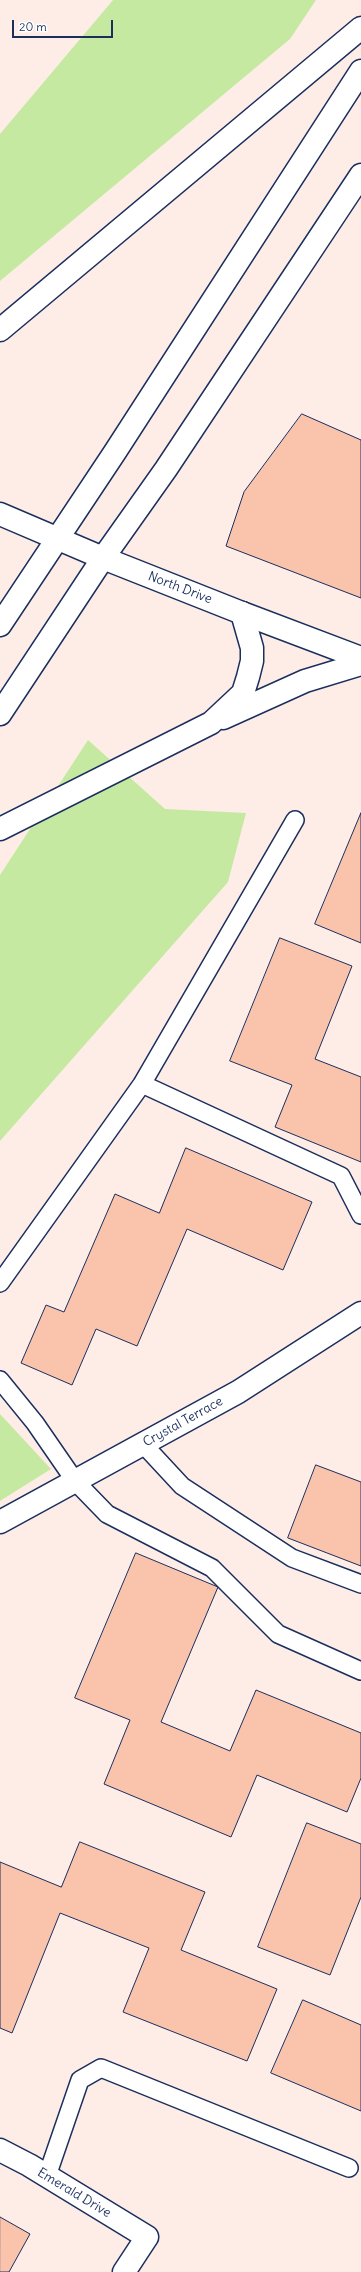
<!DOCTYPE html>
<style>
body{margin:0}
#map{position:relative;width:361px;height:2272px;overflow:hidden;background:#fdede6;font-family:Delius,sans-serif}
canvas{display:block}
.scale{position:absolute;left:12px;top:20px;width:101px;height:18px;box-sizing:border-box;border:2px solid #1b2f5e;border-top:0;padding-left:5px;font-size:12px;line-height:14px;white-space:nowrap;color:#1b2f5e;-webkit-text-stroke:3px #fff;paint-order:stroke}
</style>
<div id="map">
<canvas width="361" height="2272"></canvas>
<div class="scale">20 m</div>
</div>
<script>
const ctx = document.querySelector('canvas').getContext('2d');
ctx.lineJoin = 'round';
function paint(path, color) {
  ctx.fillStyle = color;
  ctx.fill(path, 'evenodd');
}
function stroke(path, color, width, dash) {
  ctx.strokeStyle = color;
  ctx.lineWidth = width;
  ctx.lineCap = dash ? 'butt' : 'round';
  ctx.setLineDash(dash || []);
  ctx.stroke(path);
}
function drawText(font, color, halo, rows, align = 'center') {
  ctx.font = font + ' Delius,sans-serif';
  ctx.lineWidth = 3;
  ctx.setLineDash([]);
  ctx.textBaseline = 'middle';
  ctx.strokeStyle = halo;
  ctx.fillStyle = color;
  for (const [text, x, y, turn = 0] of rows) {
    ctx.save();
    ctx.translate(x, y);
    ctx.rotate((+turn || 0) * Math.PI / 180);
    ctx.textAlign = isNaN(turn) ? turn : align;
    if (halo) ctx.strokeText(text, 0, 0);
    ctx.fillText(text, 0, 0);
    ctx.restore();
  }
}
paint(new Path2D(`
 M113,0H316L290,39L0,281V134Z
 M88,740L165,809L246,813L228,882L0,1141V875Z
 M0,1414L51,1469L0,1501Z`), '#c6e9a2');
const building = new Path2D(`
 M302,414L361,440V598L226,546L244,492Z
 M361,813V943L315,924Z
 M280,938L352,966L315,1059L361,1077V1162L275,1127L292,1085L230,1061Z
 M186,1148L312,1202L283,1270L187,1229L137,1346L96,1329L72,1385L21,1363L46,1305L64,1312L115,1194L159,1213Z
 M316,1465L361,1482V1566L288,1538Z
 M136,1553L218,1587L161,1722L230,1751L256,1690L361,1733V1778L347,1812L257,1775L231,1837L104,1784L130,1720L75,1698Z
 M307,1823L361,1844V1897L330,1975L258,1947Z
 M80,1842L205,1892L181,1950L277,1989L247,2061L123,2012L149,1948L60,1913L12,2033L0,2028V1862L61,1887Z
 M303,2000L361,2025V2111L271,2073Z
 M0,2217L30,2234L9,2272H0Z`);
paint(building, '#f9c3ac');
stroke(building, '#1b2f5e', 1);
const lane = new Path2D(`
 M142,1084L341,1176L361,1215
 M0,1283L142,1084L295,820
 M0,1380L35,1423L75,1481L107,1514L212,1568L278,1634L361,1671
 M143,1444L182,1486L292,1558L361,1584
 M47,2176L80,2080L101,2068L349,2168`);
const street = new Path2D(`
 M242,613L361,658
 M0,1522L238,1392L361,1313
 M0,2150L29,2165L147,2237L124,2272`);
const secondary = new Path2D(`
 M0,514L103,558L242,613`);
const highway = new Path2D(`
 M0,330L361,28
 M0,625L115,452L361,71
 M0,714L103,558L166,469L361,175
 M223,718L305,681L361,664
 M0,829L211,723L243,693L248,677L252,661V648L242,613`);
stroke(lane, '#1b2f5e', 20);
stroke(street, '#1b2f5e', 25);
stroke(secondary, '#1b2f5e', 25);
stroke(highway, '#1b2f5e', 25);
stroke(lane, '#fff', 17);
stroke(street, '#fff', 22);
stroke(secondary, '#fff', 22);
stroke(highway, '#fff', 22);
drawText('13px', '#1b2f5e', '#fff', [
 ["North Drive",180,588,21],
 ["Crystal Terrace",183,1422,-29],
 ["Emerald Drive",74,2193,31]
]);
</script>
